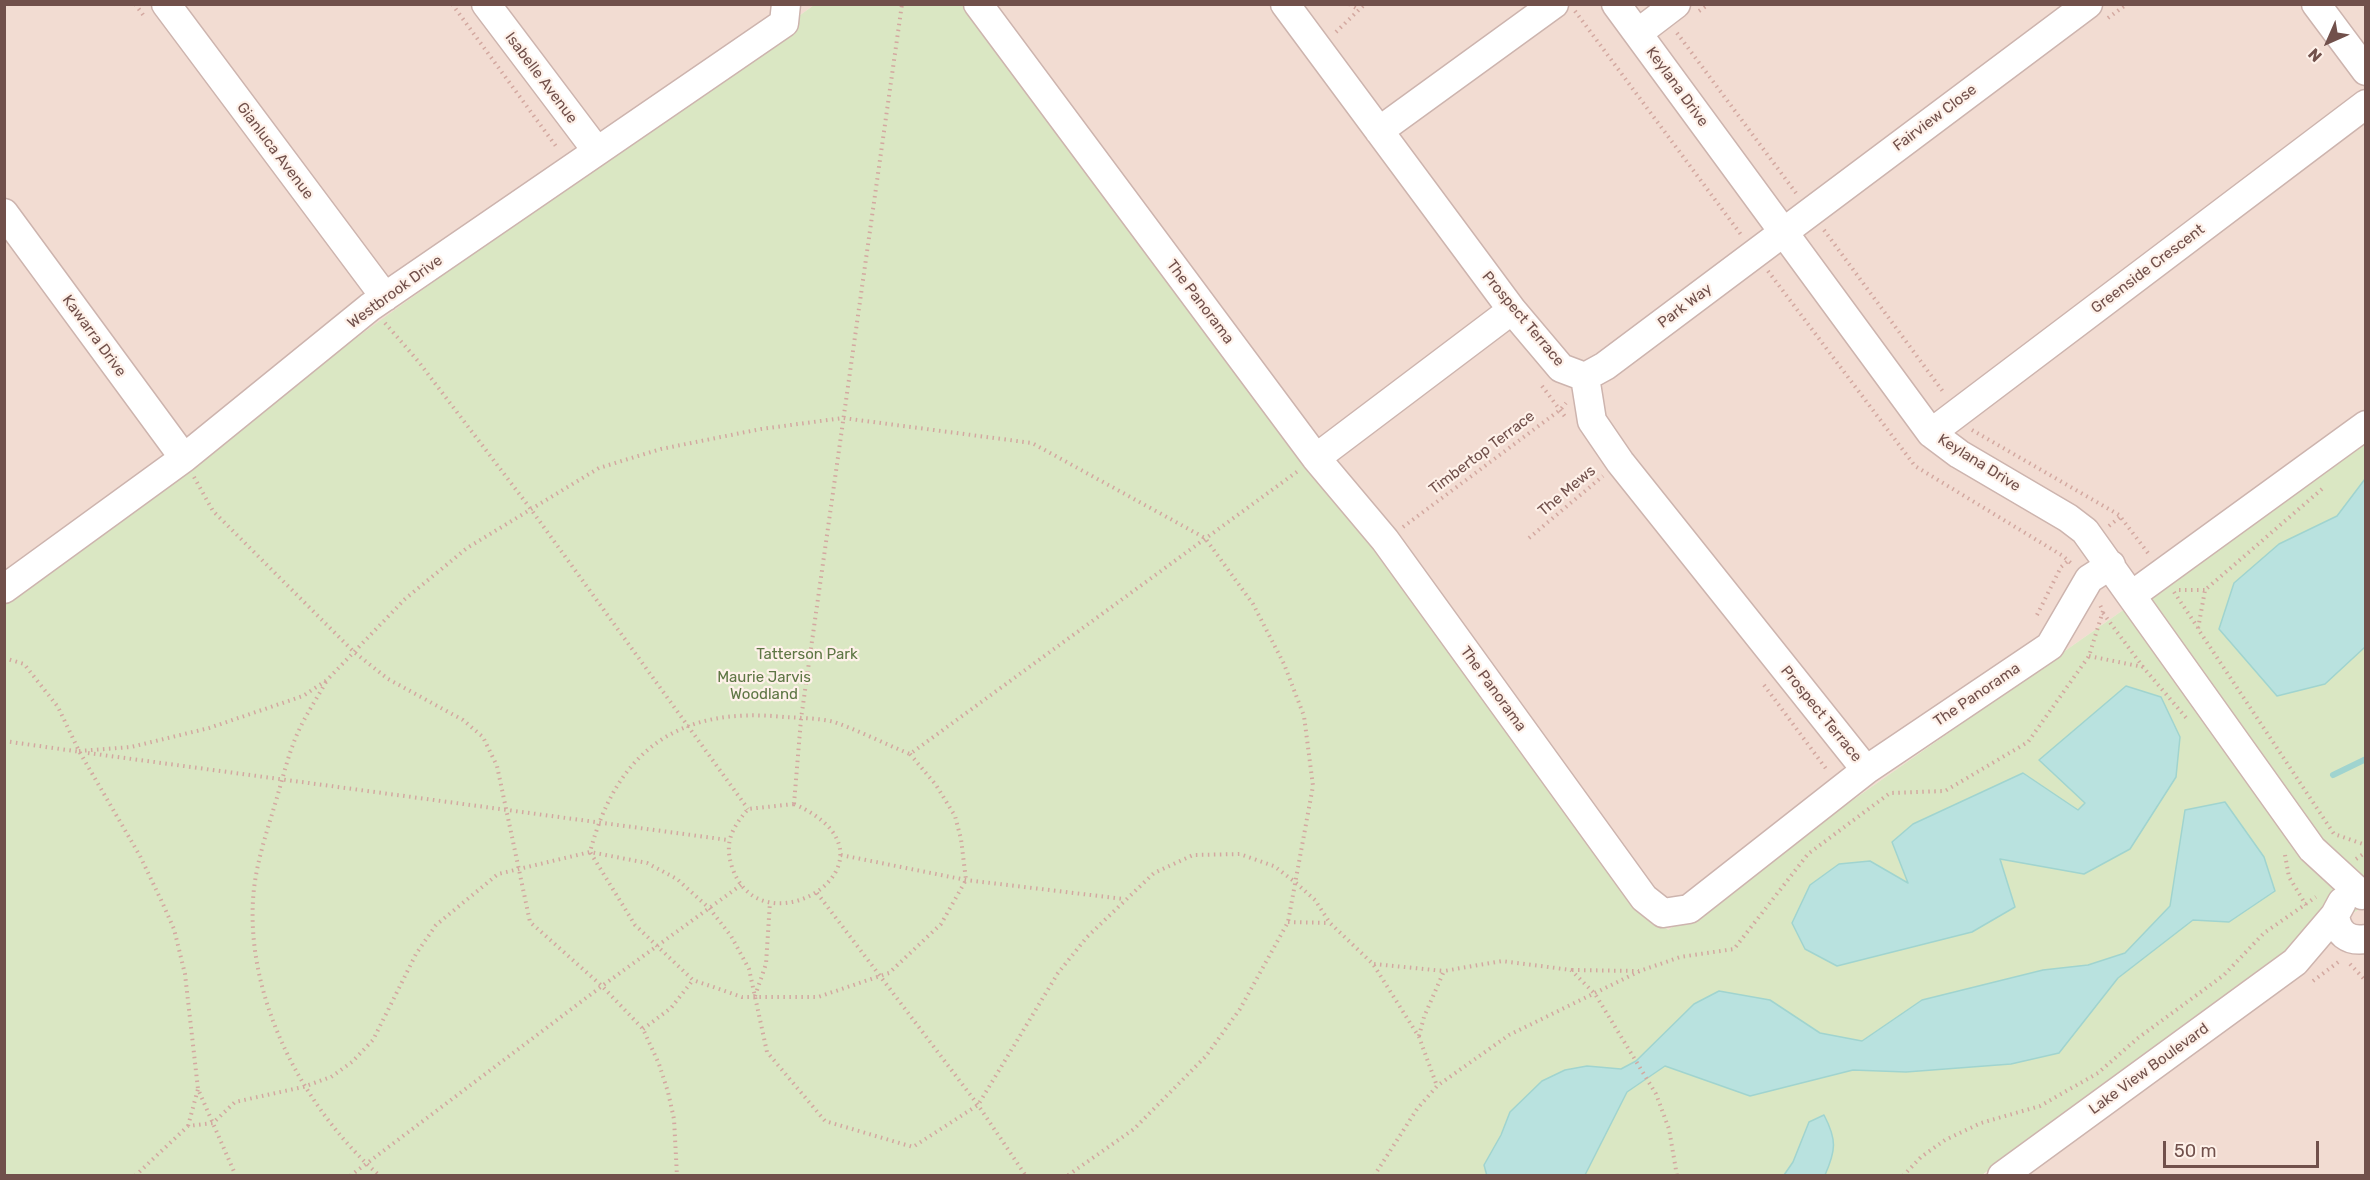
<!DOCTYPE html>
<style>
body{margin:0}
#map{position:relative;width:2370px;height:1180px;overflow:hidden;background:#faece3;font-family:Rubik,sans-serif}
canvas{display:block}
.frame{position:absolute;inset:0;border:6px solid #71504b;pointer-events:none}
.north{position:absolute;left:2298px;top:12px;width:60px;height:60px;-webkit-text-stroke:4px #fef1e9;paint-order:stroke;rotate:225deg;font-size:16px;font-weight:700;line-height:24px;text-align:center;color:#71504b}
.north::after{content:'';display:block;margin:auto;width:21px;height:27px;background:#71504b;clip-path:polygon(50% 0,100% 100%,50% 72%,0 100%)}
.scale{position:absolute;left:2163px;top:1141px;width:156px;height:27px;box-sizing:border-box;border:3px solid #71504b;border-top:0;padding-left:8px;font-size:18px;line-height:21px;white-space:nowrap;color:#71504b;-webkit-text-stroke:4px #fef1e9;paint-order:stroke}
</style>
<div id="map">
<canvas width="2370" height="1180"></canvas>
<div class="frame"></div>
<div class="north">N</div>
<div class="scale">50 m</div>
</div>
<script>
const ctx = document.querySelector('canvas').getContext('2d');
ctx.lineJoin = 'round';
function paint(path, color) {
  ctx.fillStyle = color;
  ctx.fill(path, 'evenodd');
}
function stroke(path, color, width, dash) {
  ctx.strokeStyle = color;
  ctx.lineWidth = width;
  ctx.lineCap = dash ? 'butt' : 'round';
  ctx.setLineDash(dash || []);
  ctx.stroke(path);
}
function drawText(font, color, halo, rows, align = 'center') {
  ctx.font = font + ' Rubik,sans-serif';
  ctx.lineWidth = 4.5;
  ctx.setLineDash([]);
  ctx.textBaseline = 'middle';
  ctx.strokeStyle = halo;
  ctx.fillStyle = color;
  for (const [text, x, y, turn = 0] of rows) {
    ctx.save();
    ctx.translate(x, y);
    ctx.rotate((+turn || 0) * Math.PI / 180);
    ctx.textAlign = isNaN(turn) ? turn : align;
    if (halo) ctx.strokeText(text, 0, 0);
    ctx.fillText(text, 0, 0);
    ctx.restore();
  }
}
paint(new Path2D(`
 M5,5H814L5,594Z
 M968,5H2365V440L1668,930Z
 M2365,906V1175L1982,1176L2305,941Z`), '#f2dcd2');
paint(new Path2D(`
 M814,5H968L1668,930L2365,440V906L2305,941L1982,1175H5L4,594Z`), '#dae7c3');
const water = new Path2D(`
 M2365,479V647L2325,684L2277,696L2219,629L2234,583L2279,544L2337,516Z
 M2126,686L2161,697L2180,737L2176,777L2130,849L2084,874L2000,859L2015,907L1972,932L1837,966L1805,949L1792,923L1810,885L1839,864L1870,861L1908,883L1892,842L1913,824L2023,773L2078,810L2085,803L2039,760Z
 M2225,802L2264,857L2275,891L2229,922L2193,920L2118,978L2059,1053L2011,1064L1906,1072L1853,1070L1750,1096L1665,1066L1627,1092L1585,1175L1487,1176L1484,1165L1501,1135L1510,1112L1542,1081L1565,1070L1587,1066L1621,1069L1636,1061L1694,1004L1719,991L1770,1000L1820,1033L1862,1041L1922,1000L2043,970L2088,965L2125,953L2170,906L2185,810Z
 M1824,1115C1837,1140 1836,1150 1825,1175H1784L1793,1162L1809,1122Z`);
paint(water, '#b9e2df');
stroke(water, '#a0d4cf', 1.5);
stroke(new Path2D(`
 M2333,775L2366,759`), '#a0d4cf', 6);
const minor = new Path2D(`
 M166,4L385,297
 M486,4L597,151
 M978,4L1316,458L1385,540L1644,898L1663,913L1689,909L1866,770L2050,646L2089,579L2111,565
 M1285,4L1512,310L1561,368L1585,377L1592,421L1620,462L1866,770
 M1616,4L1931,433L1959,454L2068,518L2085,531L2312,849L2362,895
 M2316,4L2366,71
 M1638,33L1676,4
 M1379,131L1554,4
 M4,213L184,458
 M1585,377L1605,366L2088,4
 M1931,433L2366,104
 M1316,458L1512,310
 M4,589L184,458L370,307L784,23L786,4
 M2132,595L2366,425
 M2342,902L2335,915C2337,933 2348,942 2366,939
 M2002,1176L2295,962L2335,915`);
stroke(minor, '#cdb4ae', 31);
stroke(new Path2D(`
 M135,4L144,16
 M452,4L558,149
 M1349,4L1358,9
 M1575,11L1742,236
 M1699,11L1709,4
 M2108,18L2127,4
 M1336,32L1365,4
 M1677,33L1796,193
 M1824,230L1944,393
 M1768,271L1915,466L2063,556L2073,565
 M385,323L418,361L530,508L748,809
 M1542,386L1566,418
 M1972,430L2119,515L2148,553
 M194,477L213,511L354,652L388,679L463,720L483,737L497,766L530,922L602,986L643,1029L659,1064L668,1092L674,1119L677,1176
 M2322,489L2205,590L2198,629L2334,834L2366,845
 M2109,526L2120,517
 M1403,527L1560,410L1566,403
 M1529,538L1603,476
 M2179,590H2205
 M2174,592L2198,628
 M2103,613L2143,667
 M2037,615L2061,567L2069,560
 M2089,656L2143,667L2188,720
 M4,658L24,664L58,707L79,751L140,856L162,902L174,929L185,974L198,1089L236,1176
 M326,682C317,698 307,713 299,730C290,749 284,773 278,794C268,829 255,864 253,900C247,1002 305,1110 380,1176
 M1764,685L1827,770
 M4,741L81,752
 M79,751L131,747L209,728L303,696L327,680L405,599L467,548L599,468L661,449L761,429L843,418L1032,443L1205,538L1253,604L1284,664L1304,716L1313,786L1288,922L1240,1009L1206,1056L1134,1129L1067,1176
 M88,753L728,840
 M910,754L936,785L955,816L961,839L966,880L941,924L889,973L818,997H742L693,980L635,925L590,852C617,750 679,706 784,717C800,718 819,718 834,722C860,731 885,744 910,754L1298,471
 M794,804L801,719L902,4
 M794,804C916,858 762,957 732,867C724,842 732,828 748,809Z
 M841,855L966,880L1124,899
 M2285,855L2289,877L2306,905
 M2356,859L2366,852
 M817,893L978,1105L1026,1176
 M1288,922L1330,923
 M1374,964L1444,971
 M2350,964L2366,981
 M1572,970L1639,971
 M2313,981L2341,960
 M755,996L766,964L770,902
 M643,1029L671,1008L693,980
 M1419,1036L1424,1017L1444,971L1502,961L1571,970L1595,994L1656,1094L1669,1129L1677,1176
 M188,1126L198,1089
 M135,1176L188,1126L213,1123L235,1102L303,1087L331,1077L352,1062L373,1040L416,954L436,925L498,874L590,852L647,863L677,879L710,909L731,936L749,969L767,1052L825,1121L913,1147L978,1105L1058,973L1087,937L1154,873L1193,855L1240,854L1274,866L1295,882L1315,900L1330,923L1373,964L1419,1037L1437,1086
 M350,1176L602,986L741,885
 M1374,1176L1417,1109L1437,1086L1509,1035L1640,971L1680,957L1734,949L1808,854L1890,793L1945,791L2028,742L2089,656L2103,611L2100,605
 M1903,1176L1921,1157L1945,1140L1981,1123L2040,1106L2098,1073L2138,1038L2224,975L2264,933L2316,897`), '#d3a8a0', 4, [1.5, 4.5]);
stroke(minor, '#fff', 28);
drawText('15px', '#71504b', '#fef1e9', [
 ["Isabelle Avenue",541,78,53],
 ["Keylana Drive",1677,87,54],
 ["Fairview Close",1935,118,-37],
 ["Gianluca Avenue",275,151,53],
 ["Greenside Crescent",2148,269,-37],
 ["Westbrook Drive",395,292,-36],
 ["The Panorama",1200,302,53],
 ["Park Way",1685,306,-37],
 ["Prospect Terrace",1523,319,50],
 ["Kawarra Drive",94,336,54],
 ["Timbertop Terrace",1482,453,-37],
 ["Keylana Drive",1979,463,32],
 ["The Mews",1567,491,-40],
 ["The Panorama",1493,689,54],
 ["The Panorama",1977,695,-34],
 ["Prospect Terrace",1821,714,51],
 ["Lake View Boulevard",2149,1069,-36]
]);
drawText('15px', '#5e7644', '#fef1e9', [
 ["Tatterson Park",807,655],
 ["Maurie Jarvis",764,678],
 ["Woodland",764,695]
]);
</script>
